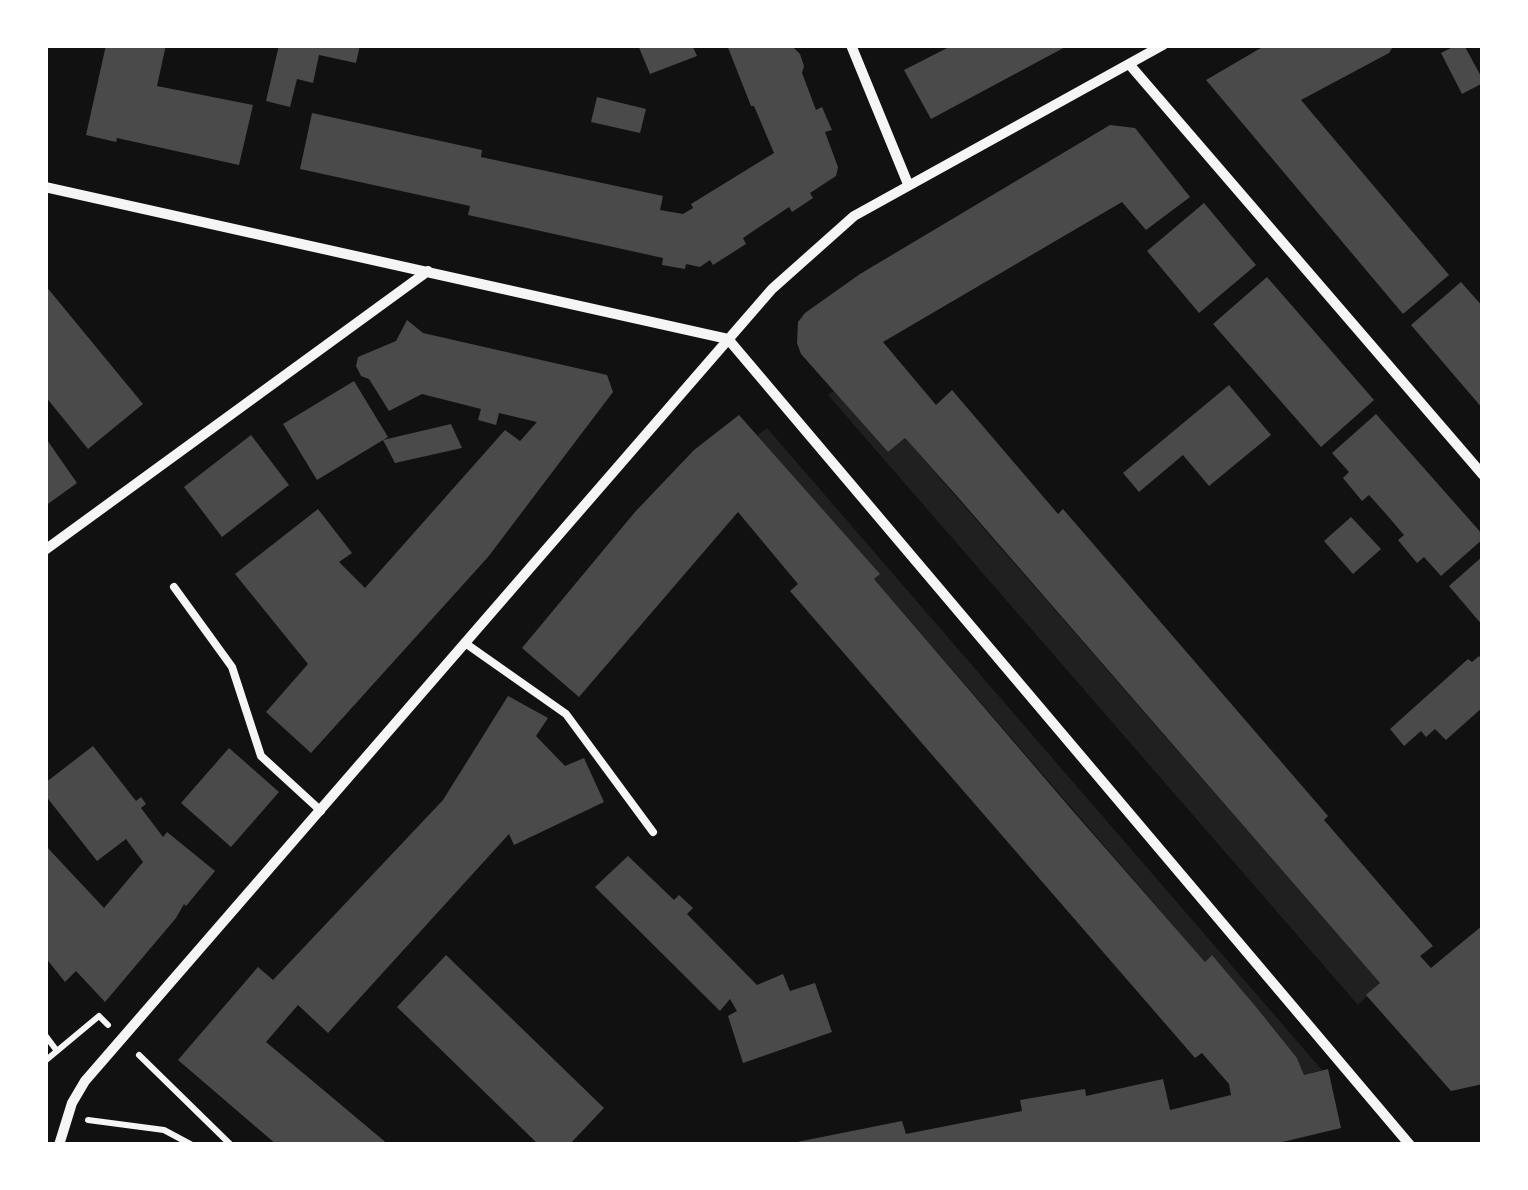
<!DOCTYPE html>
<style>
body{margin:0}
#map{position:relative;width:1528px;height:1190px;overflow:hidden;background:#111;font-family:"Source Serif 4",serif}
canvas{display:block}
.frame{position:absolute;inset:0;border:48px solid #fff;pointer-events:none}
</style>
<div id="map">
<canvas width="1528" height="1190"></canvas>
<div class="frame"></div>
</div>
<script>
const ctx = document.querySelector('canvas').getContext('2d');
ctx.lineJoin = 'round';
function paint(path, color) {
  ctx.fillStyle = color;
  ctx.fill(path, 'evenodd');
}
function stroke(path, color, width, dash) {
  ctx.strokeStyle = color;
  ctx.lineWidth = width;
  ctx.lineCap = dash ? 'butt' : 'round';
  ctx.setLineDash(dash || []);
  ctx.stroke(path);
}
paint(new Path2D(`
 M834,391L888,452L905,438L1380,983L1358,1005L828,395Z
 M767,428L1322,1070L1304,1075L1297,1058L1212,955L1205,962L874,579L879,573L757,435Z`), '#202020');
paint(new Path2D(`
 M106,45H166L157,86L253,105L239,165L117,138L116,142L86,135Z
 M279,45H360L356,63L319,55L313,83L297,79L290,107L266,101Z
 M638,45H692L697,56L650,74Z
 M727,45H791L800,54L804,66L802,73L816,110L822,107L832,130L825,132L838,167L836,176L810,193L813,198L792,212L789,207L743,238L746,244L713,265L710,260L700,267L686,264L685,269L662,265L663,258L468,215L470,206L300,169L312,113L482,150L481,157L663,196L660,210L683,214L693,208L691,204L774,153L757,113L754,106H751Z
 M953,45H1069L931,119L904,70Z
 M1266,45H1394L1389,53L1301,100L1449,275L1403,314L1206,80Z
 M1457,45H1464L1483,80V83L1462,94L1441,53Z
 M597,97L646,109L640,133L591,122Z
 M1110,125L1135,128L1190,197L1146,230L1122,202L883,342L936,405L952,390L1058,514L1063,509L1328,816L1324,820L1433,946L1420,956L1431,968L1483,925V1084L1451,1091L1366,995L1380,983L956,495L905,438L888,452L801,354L797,343L798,322L805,313L860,274Z
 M1204,203L1256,265L1199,313L1147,251Z
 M1267,277L1374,400L1321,447L1213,324Z
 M1461,282L1483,307V409L1411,325Z
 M45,285L143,404L88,449L45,396Z
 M407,320L423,333L607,375L613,392L488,557L311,753L266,712L308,664L235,574L318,509L352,553L339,562L365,588L505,430L520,441L537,422L499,413L496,425L478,420L481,409L422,394L389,411L369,379L361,376L356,366L358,357L396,341Z
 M354,381L388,437L317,480L283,424Z
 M1229,385L1271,435L1209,486L1183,455L1139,492L1123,473Z
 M1376,414L1483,535V539L1441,576L1424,557L1417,563L1398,540L1404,535L1386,514L1369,495L1362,501L1343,478L1349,472L1332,453Z
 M739,415L880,574L874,579L1072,810L1205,962L1212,955L1256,1007L1297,1058L1304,1075L1328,1069L1341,1128L1270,1145H782L902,1121L906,1134L1022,1111L1020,1100L1085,1089L1086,1096L1163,1079L1170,1110L1231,1095L1229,1084L1202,1053L1195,1058L790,591L798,584L738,512L579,697L522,648L635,512L694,450Z
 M451,424L462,448L395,463L383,440Z
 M251,435L289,485L222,537L184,487Z
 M45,437L77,483L45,506Z
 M1351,517L1381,549L1353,574L1324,541Z
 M1483,556V626L1449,586Z
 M1479,656L1483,661V707L1446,740L1435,729L1426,737L1421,731L1404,746L1390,729L1468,659L1472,662Z
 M508,696L548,718L536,736L565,766L584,758L604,802L514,845L509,834L328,1033L298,1005L266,1042L389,1145H277L178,1060L258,967L273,980L443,800Z
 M93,746L136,801L141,797L146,804L141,808L163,837L167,832L215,871L186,906L184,904L176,918L105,1002L76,971L65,982L45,957V845L104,908L143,862L126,839L97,861L45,795V783Z
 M229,748L279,792L231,847L181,803Z
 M628,856L674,900L679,895L693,908L687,914L757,985L783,974L790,991L815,983L832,1032L743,1063L728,1016L737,1011L730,999L720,1011L595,887Z
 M446,955L604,1108L569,1145H539L397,1007Z`), '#4a4a4a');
stroke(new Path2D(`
 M45,1035L57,1051
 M139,1055L231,1145
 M45,1061L99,1016L108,1025
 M88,1120L164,1130L192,1145`), '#f5f5f5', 6);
stroke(new Path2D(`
 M174,587L232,667L261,756L321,811
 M465,643L566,714L653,832`), '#f5f5f5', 8);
stroke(new Path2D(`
 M851,45L908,184
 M1129,64L1483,475
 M45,187L728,339L1410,1145
 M45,550L428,271
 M59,1145L72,1103L85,1081L772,289L854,216L1163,45`), '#f5f5f5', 10);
</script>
